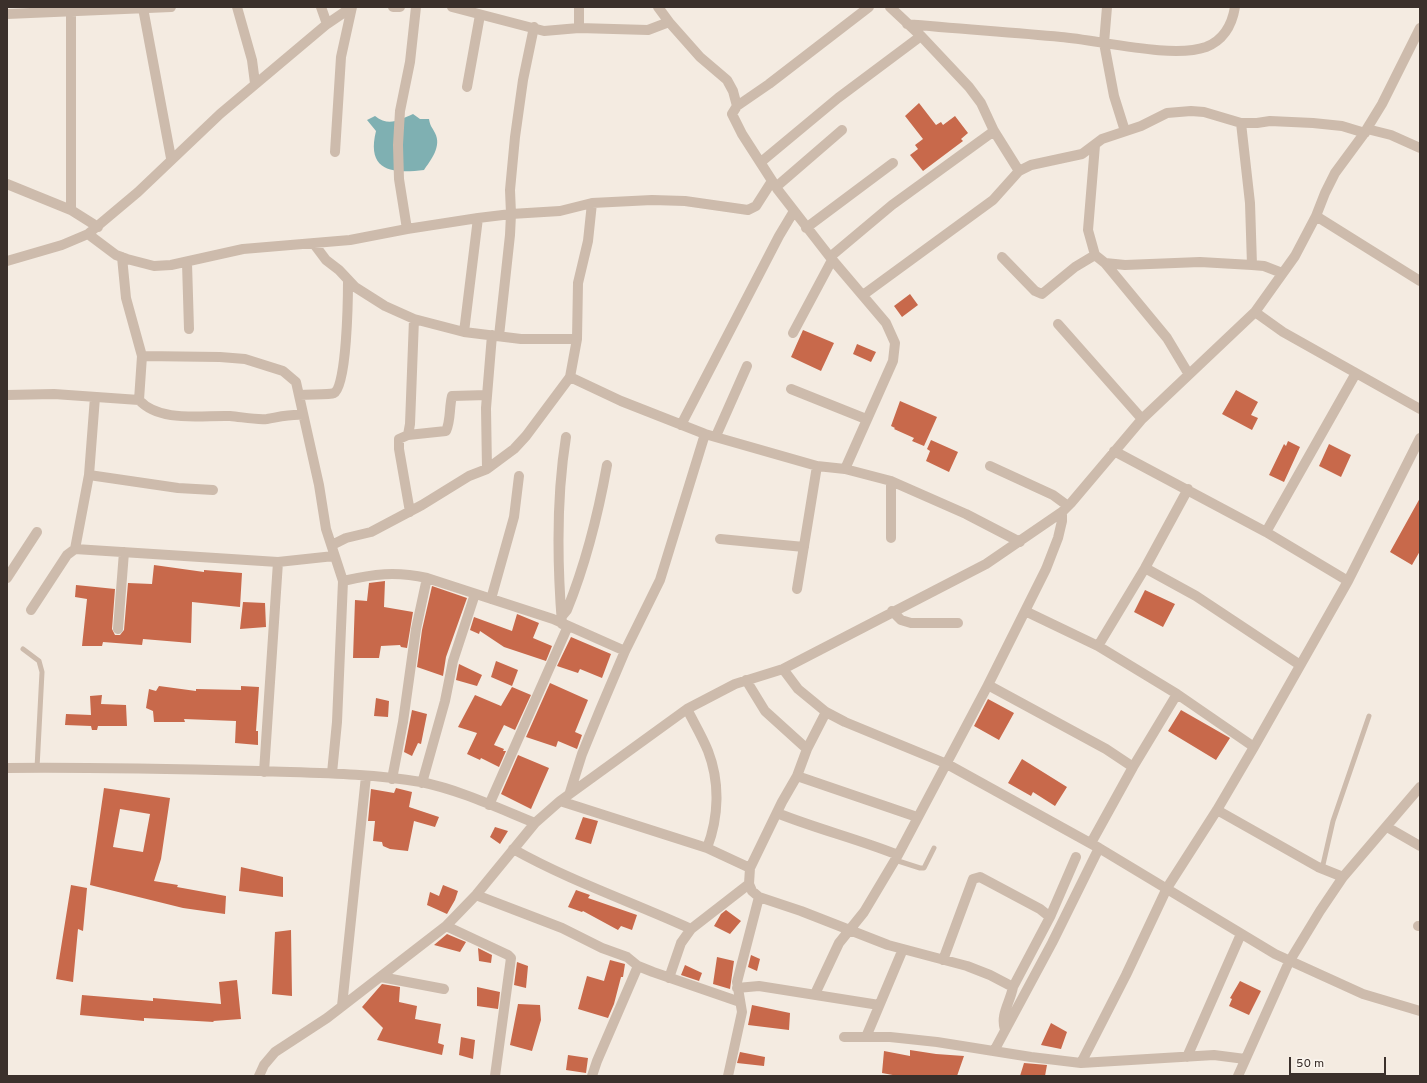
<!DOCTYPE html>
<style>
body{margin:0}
#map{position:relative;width:1427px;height:1083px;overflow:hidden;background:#f4ebe1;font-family:Overpass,sans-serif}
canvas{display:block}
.frame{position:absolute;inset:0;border:8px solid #3b302b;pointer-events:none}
.scale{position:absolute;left:1289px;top:1057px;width:97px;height:18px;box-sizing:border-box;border:2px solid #3b302b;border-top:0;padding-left:5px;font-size:12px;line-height:14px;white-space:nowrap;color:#3b302b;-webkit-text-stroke:3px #fbf5ee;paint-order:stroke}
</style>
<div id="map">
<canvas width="1427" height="1083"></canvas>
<div class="frame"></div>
<div class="scale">50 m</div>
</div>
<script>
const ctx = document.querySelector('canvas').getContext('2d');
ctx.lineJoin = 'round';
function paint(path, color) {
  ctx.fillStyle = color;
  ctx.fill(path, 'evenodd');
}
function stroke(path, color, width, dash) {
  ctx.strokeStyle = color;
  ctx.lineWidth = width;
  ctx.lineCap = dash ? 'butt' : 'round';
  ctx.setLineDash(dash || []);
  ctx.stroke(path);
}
paint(new Path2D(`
 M413,114L420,119H429C430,126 432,127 435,133C442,146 431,160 424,170C392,174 366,171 376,131L367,120L375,116C389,127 399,120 413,114Z`), '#7fb0b2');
paint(new Path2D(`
 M919,103L936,125L941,122L943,125L955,116L968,133L961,139L963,141L923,171L910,155L918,149L915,145L923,139L905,116Z
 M910,294L918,305L902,317L894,306Z
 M803,330L834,343L821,371L791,357Z
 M857,344L876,352L871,362L853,354Z
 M1236,390L1258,402L1251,415L1258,418L1252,430L1222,414Z
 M900,401L937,417L924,446L912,441L914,438L894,429L895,428L891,426Z
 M931,440L958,452L949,472L926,461L930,451L927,449Z
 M1288,441L1300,447L1284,482L1269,475L1284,444L1286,446Z
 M1329,444L1351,455L1341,477L1319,466Z
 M1420,498V551L1412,565L1390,552Z
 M154,565L204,572V570L242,573L240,607L192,602L191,643L143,639L142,645L103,642L102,646H82L87,599L75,597L76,585L115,589L112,629L115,635H120L124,630L128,583L152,584Z
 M385,581L384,607L413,612L407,648L401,647L400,645L381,646L379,658H353L355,600L367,601L369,583Z
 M432,586L467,598L446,657L443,676L417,667L422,630Z
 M1145,590L1175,604L1163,627L1134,612Z
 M243,602L265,603L266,627L240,629Z
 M517,614L539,623L533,638L552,646L546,661L504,647L480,631L479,634L470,630L474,617L512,631Z
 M571,637L611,654L602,678L580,669L578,673L557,666Z
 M496,661L518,670L512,686L491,677Z
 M459,664L482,675L477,686L456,680Z
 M550,683L588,700L575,732L582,735L577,749L558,741L556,747L526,737Z
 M159,686L196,691V689L241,690V686L259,687L256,731H258V745L235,743L236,721L184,719L185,722H154L153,711L146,708L149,689L156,691Z
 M512,687L531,695L515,730L504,725L494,745L504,749L503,751H506L499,767L481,758L480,760L467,754L477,733L458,727L475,695L501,706Z
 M102,695L101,704L126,705L127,726H98L97,730H92L91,726L65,725L66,714L91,715L90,696Z
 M376,698L389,701L388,717L374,716Z
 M988,699L1014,713L999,740L974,726Z
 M412,710L427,714L421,744L418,743L412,756L404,752Z
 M1181,710L1230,738L1216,760L1168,731Z
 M518,755L549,768L531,809L501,794Z
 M1022,759L1067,787L1055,806L1033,792L1031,796L1008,783Z
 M104,788L170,798L161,859L154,881L178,885L177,887L226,896L225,914L183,908L90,885ZM120,809L150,814L143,852L113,847Z
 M396,788L412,792L409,807L439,817L435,827L414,821L408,851L390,849L383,846L382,842L373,841L375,821H368L371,789L394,793Z
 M583,817L598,821L591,844L575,839Z
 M495,827L508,831L500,844L490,837Z
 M241,867L283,877V897L239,891Z
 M71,885L87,888L83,931L78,929L73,982L56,979Z
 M443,885L458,891L455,900L447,914L427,905L430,892L439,896Z
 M576,890L590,895L588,898L637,915L632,930L621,926L618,930L583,911L582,912L568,907Z
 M726,910L741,921L730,934L714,926L721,914Z
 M291,930L292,996L272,994L275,932Z
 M447,934L466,942L460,952L434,945Z
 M478,948L492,955L491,963L479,961Z
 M751,955L760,959L757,971L748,967Z
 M717,957L734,961L730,989L713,984Z
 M610,960L625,964L623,977H621L614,1004L608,1018L578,1009L587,976L604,981Z
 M517,962L528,966L526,988L514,985Z
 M685,965L702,973L699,981L681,975Z
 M237,980L241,1019L213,1021L214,1022L144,1018V1021L80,1015L82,995L153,1001V998L221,1004L219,982Z
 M1240,981L1261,991L1249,1015L1229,1006L1232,999L1230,998Z
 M382,984L400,987L399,1002L417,1006L415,1019L441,1024L438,1043L444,1045L442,1055L377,1040L383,1028L362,1007Z
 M477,987L500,992L498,1009L477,1006Z
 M518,1004L540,1005L541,1020L532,1051L510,1045Z
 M752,1005L790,1013L789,1030L748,1025Z
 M1051,1023L1067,1032L1061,1049L1041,1045Z
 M461,1037L475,1040L473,1059L459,1055Z
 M910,1050L936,1054L964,1056L957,1076H898L882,1073L884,1051L910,1056Z
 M740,1052L765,1057L764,1066L737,1063Z
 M568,1055L588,1058L586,1073L566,1070Z
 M1024,1063L1047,1065L1045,1076H1020Z`), '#c8694b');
stroke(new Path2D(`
 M23,649L39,661L42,672L37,768
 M895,860L920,868H924L934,848
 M1322,869L1333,821L1369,716`), '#cdbbac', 5);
stroke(new Path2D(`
 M71,7V210
 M237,7L252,60L255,83
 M321,7L327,24
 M393,7H400
 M452,7L544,31L579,28L648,30L669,22
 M579,7V28
 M658,7L669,22L700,57L727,80L733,91L737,106
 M890,7L921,36L969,87L981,103L994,131L1019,171
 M1107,7L1104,43L1114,96L1125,131
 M143,8L171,158
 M7,14L171,7
 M907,24C958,29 1010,32 1061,37C1099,40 1172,59 1206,47C1224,40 1232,25 1235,7
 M467,87L480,15
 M1241,123L1250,203L1252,265
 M1367,129L1391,135L1420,148
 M335,152L341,57L352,7
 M761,162L838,98L921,36
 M7,184L71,210L98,227
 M776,187L842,130
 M1316,216L1420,281
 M806,228L893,163
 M407,229L399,179L398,145L400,111L410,62L416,7
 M88,234L116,255L127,259L154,266L171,265L243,249L350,240L407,229L478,218L511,214L560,211L592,203L652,200L685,201L748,210L756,206L772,181
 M314,244L326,260L339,270L355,287L385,306L414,319L464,332L521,339H577
 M1095,255L1088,230L1095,145
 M122,257L126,298L142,356L139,400
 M830,257L892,205L994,131
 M1002,257L1035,291L1042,294L1075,267L1095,255L1105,263L1125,265L1200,262L1252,265L1264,266L1282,273
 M7,261L62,245L88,234L138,192L220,114L327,24L352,7
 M187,263L189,329
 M1105,263L1167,338L1188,373
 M863,295L993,200L1019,171L1031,165L1082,154L1102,139L1141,126L1167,113L1191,111L1204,112L1241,123H1257L1270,121L1313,123L1342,126L1365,133
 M1255,312L1283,332L1420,409
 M1058,324L1142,419
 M464,332L478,218
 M793,333L832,260
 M499,336L510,235L511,214L510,190L515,137L523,80L534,27
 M142,356L220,357L245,359L283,371L296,382L319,485L326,529L343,581L337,722L332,773
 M570,377L621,401L705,434L817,466L845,469L891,481L966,514L1020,542
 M791,389L866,419
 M7,395L54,394L139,400C160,423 202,415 230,416C242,417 255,420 267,419C279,417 290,414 303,415
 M300,395C308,394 329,395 334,393C347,387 348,297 348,280
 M681,425L779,236L794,211
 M408,435L446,431C451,420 449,408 452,396L487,395
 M716,436L747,366
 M1114,451L1266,532L1348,581
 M990,466L1053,495L1068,506
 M487,469L486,408L492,335
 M845,469L893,361L895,343L886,323L830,257L778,190L742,134L732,114L737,106L769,84L869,7
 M89,475L178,488L213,490
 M410,512L399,449V439L408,435L410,424L414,319
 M1266,532L1356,373
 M891,538V481
 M720,539L804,547
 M332,545L346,538L371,532L422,505L469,476L487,469L514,449L526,436L570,377L577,339L578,283L588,241L592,203
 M75,549L89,475L95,397
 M1145,568L1196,596L1300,665
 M7,578L37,532
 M343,581C374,574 395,571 427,578L553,619L625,651
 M797,589L817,466
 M491,599L514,517L519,476
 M31,610L67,555L75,549L278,562L334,556
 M892,611L901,620L911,623H958
 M1025,611L1098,646L1177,694L1254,747
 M562,616L567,610C586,563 598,515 607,465
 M562,624C557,561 556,499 566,437
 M118,629L124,552
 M1098,646L1145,568L1188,489
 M783,669L798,689L826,712L845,722L947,764L1099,848L1275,954L1363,994L1420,1011
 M746,680L765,711L807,749
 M988,685L1106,749L1133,767
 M687,709C694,723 702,736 708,751C720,782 719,817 707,848
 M826,712L807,749L797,776L782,802L750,868L749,884L752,891L759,897L801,911L888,945L967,966L990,975L1013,987C1010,1003 1000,1014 1005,1030
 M7,768C92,767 176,769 261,771C314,773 368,773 421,782C460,790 498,808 535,823
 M264,772L278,562
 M797,776L917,817
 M392,779L403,722L416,629L427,578
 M422,783L445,701L453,661L475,594
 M570,792L582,754L600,710L625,651L660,580L705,434
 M560,801L707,848L750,868
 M489,805L568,626
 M1217,810L1318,867L1343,877
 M777,813C817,829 858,839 898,855
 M1387,827L1420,846
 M1091,843L1133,767L1177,694
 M513,849C570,881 632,902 691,929
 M476,895L562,928L602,948L627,957L638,966L653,972L740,1002
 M1050,917L1076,857
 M446,926L508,955L511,958L495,1076
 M1418,926H1420
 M943,960L973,879L980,877L1040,909L1050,917L1013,987
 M381,977L444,989
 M669,978L681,943L691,929L749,884
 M737,988L759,986L879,1005
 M815,994L839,943L864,912L898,855L988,685L1046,569L1058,538L1062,521V512
 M342,1006L366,776
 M844,1037H890L937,1042L1031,1057L1081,1063L1214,1055L1245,1059
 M866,1037L903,949
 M994,1051L1052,943L1099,848
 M1187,1057L1241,934
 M1081,1063L1126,975L1167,888L1217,810L1254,747L1348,581L1420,438
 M259,1076L264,1065L275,1052L327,1018L446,926L476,895L535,823L560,801L687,709L735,684L783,669L986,564L1062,512L1071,503L1142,419L1255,312L1295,256L1316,216L1325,193L1335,173L1363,135L1382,104L1420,28
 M592,1076L597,1061L638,966
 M728,1076L742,1012L737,982L759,897
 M1238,1076L1289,962L1320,911L1343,877L1420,787`), '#cdbbac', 10);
</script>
